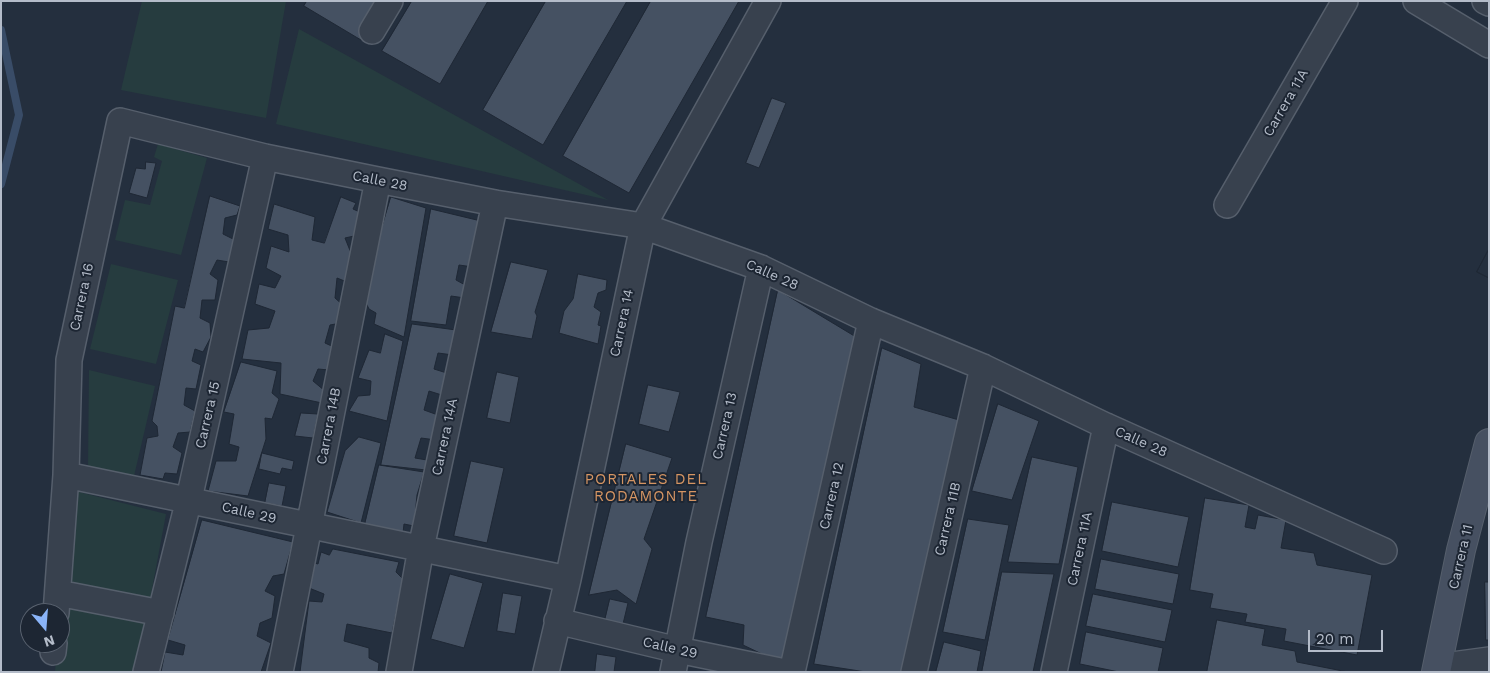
<!DOCTYPE html>
<style>
body{margin:0}
#map{position:relative;width:1490px;height:673px;overflow:hidden;background:#242f3e;font-family:"Work Sans",sans-serif}
canvas{display:block}
.frame{position:absolute;inset:0;border:2px solid #b4bcc9;pointer-events:none}
.north{position:absolute;left:20px;top:603px;width:50px;height:50px;box-sizing:border-box;background:#1d2633;border:1px solid #59626f;border-radius:50%;rotate:162deg;font-size:14px;font-weight:700;line-height:20px;text-align:center;color:#b4bcc9}
.north::after{content:'';display:block;margin:auto;width:18px;height:22px;background:#8ab4f8;clip-path:polygon(50% 0,100% 100%,50% 72%,0 100%)}
.scale{position:absolute;left:1308px;top:630px;width:75px;height:22px;box-sizing:border-box;border:2px solid #b4bcc9;border-top:0;padding-left:6px;font-size:15px;line-height:18px;white-space:nowrap;color:#b4bcc9;-webkit-text-stroke:4px #1d2633;paint-order:stroke}
</style>
<div id="map">
<canvas width="1490" height="673"></canvas>
<div class="frame"></div>
<div class="north">N</div>
<div class="scale">20 m</div>
</div>
<script>
const ctx = document.querySelector('canvas').getContext('2d');
ctx.lineJoin = 'round';
function paint(path, color) {
  ctx.fillStyle = color;
  ctx.fill(path, 'evenodd');
}
function stroke(path, color, width, dash) {
  ctx.strokeStyle = color;
  ctx.lineWidth = width;
  ctx.lineCap = dash ? 'butt' : 'round';
  ctx.setLineDash(dash || []);
  ctx.stroke(path);
}
function drawText(font, color, halo, rows, align = 'center') {
  ctx.font = font + ' "Work Sans",sans-serif';
  ctx.lineWidth = 4;
  ctx.setLineDash([]);
  ctx.textBaseline = 'middle';
  ctx.strokeStyle = halo;
  ctx.fillStyle = color;
  for (const [text, x, y, turn = 0] of rows) {
    ctx.save();
    ctx.translate(x, y);
    ctx.rotate((+turn || 0) * Math.PI / 180);
    ctx.textAlign = isNaN(turn) ? turn : align;
    if (halo) ctx.strokeText(text, 0, 0);
    ctx.fillText(text, 0, 0);
    ctx.restore();
  }
}
paint(new Path2D(`
 M142,1H286L266,118L121,90Z
 M299,29L608,200L276,124Z
 M158,144L207,158L181,255L115,240L125,200L150,205L162,161L154,157Z
 M111,264L178,280L156,364L90,349Z
 M89,370L155,386L134,476L88,468Z
 M71,490L166,514L150,600L63,587Z
 M60,600L151,615L138,672H55L57,643H60Z`), '#263c3f');
stroke(new Path2D(`
 M1,30L19,115L1,184`), '#394c67', 8);
const building = new Path2D(`
 M307,1H384L361,40L304,6Z
 M412,1H488L440,84L382,51Z
 M546,1H627L543,145L483,110Z
 M651,1H739L629,193L563,156Z
 M772,98L786,103L759,168L746,163Z
 M146,162L156,163L147,198L129,193L136,168L145,169Z
 M210,196L240,206L237,215L225,218L223,234L235,240L229,262L217,260L210,274L218,280L215,300H202L200,318L210,323L211,337L203,352L195,349L192,361L201,365L196,389L186,388L184,405L195,411L190,432L178,433L173,447L182,453L177,474L165,473L163,479L140,475L147,438L158,436L157,426L152,421L175,306L184,308Z
 M341,197L356,203L353,209L362,213L354,236L345,238L353,258L347,282L337,278L335,298L344,306L341,323L330,325L325,343L336,348L329,370L318,369L313,381L325,391L322,403L280,394L281,363L242,359L248,330L269,328L275,311L255,304L259,284L275,288L281,276L266,268L271,246L289,252L288,235L268,229L274,204L315,217L312,240L324,243Z
 M391,197L426,208L404,337L374,324L376,313L369,309L362,295Z
 M431,209L481,221L473,267L459,265L456,280L467,286L465,298L451,296L446,325L411,321Z
 M1489,249V278L1477,272Z
 M1489,249V278L1477,272Z
 M511,262L548,270L535,312L537,316L532,339L491,332Z
 M578,274L607,280L606,290L598,293L594,307L601,312L598,325L601,326L598,344L559,333L564,311L573,299Z
 M778,290L856,337L785,665L743,645L744,625L706,617Z
 M412,324L456,330L453,355L438,353L434,369L450,374L445,396L429,391L424,410L438,415L436,440L421,438L415,458L427,460L426,470L381,465Z
 M385,334L403,341L387,421L349,411L358,396L370,395L371,381L358,378L369,350L380,353Z
 M882,348L921,364L914,407L959,420L905,672H866L814,664Z
 M241,362L277,371L272,393L279,399L272,419L265,418L266,439L248,496L208,491L216,461H236L239,447L229,444L234,414L224,412Z
 M497,372L519,377L510,423L487,418Z
 M648,385L680,392L669,432L639,424Z
 M998,404L1039,421L1012,500L972,491Z
 M301,413L318,414L313,438L295,436Z
 M359,437L381,443L361,523L327,512L345,451Z
 M626,444L672,458L644,539L652,549L636,604L617,590L589,595Z
 M262,453L294,461L292,470L282,468L280,474L259,469Z
 M1032,457L1078,467L1059,564L1008,562Z
 M471,461L504,468L487,543L454,536Z
 M379,465L424,472L417,495L414,526L404,524L403,533L365,524Z
 M269,483L286,486L282,506L265,503Z
 M1205,498L1249,505L1245,527L1255,529L1258,515L1286,520L1281,548L1314,553L1317,565L1372,575L1357,655L1284,641L1286,629L1245,622L1247,614L1210,608L1213,594L1190,590Z
 M1112,502L1189,517L1178,567L1102,551Z
 M968,519L1009,525L985,640L943,632Z
 M202,520L293,542L284,574L273,576L265,591L275,596L272,618L260,623L257,636L271,643L261,672H161L165,652L183,655L185,645L168,640Z
 M333,549L399,562L396,572L403,579L392,633L347,624L344,641L369,648V658L379,663L378,672H300L309,601L322,602L324,594L304,586L311,562L318,564L321,552L329,555Z
 M1101,559L1179,574L1173,604L1095,589Z
 M1002,572L1054,574L1033,672H982Z
 M450,574L483,583L464,648L431,639Z
 M1485,582H1489V640H1486Z
 M503,593L522,596L515,634L497,631Z
 M1093,594L1172,610L1165,642L1086,626Z
 M610,599L628,603L623,624L605,620Z
 M1217,620L1265,629L1262,645L1295,651L1297,662L1348,672H1207Z
 M1086,632L1163,648L1158,672H1119L1080,664Z
 M944,642L981,651L977,672H936Z
 M597,654L616,657L614,672H595Z`);
paint(building, '#455162');
stroke(building, '#1f2835', 1);
const street = new Path2D(`
 M1416,1L1489,45
 M1485,1L1489,3
 M372,31L390,1
 M1227,205L1345,1
 M66,475L69,360L120,121L265,157L378,180L495,203L643,226L761,268L871,321L983,367L1106,426L1384,551
 M58,593L161,613
 M56,613L66,475L568,579
 M557,621L678,650L785,672
 M53,652L54,643
 M1437,667L1489,660
 M146,672L189,499L265,157
 M280,672L378,180
 M399,672L421,548L495,203
 M546,672L568,579L643,226L768,1
 M673,672L699,542L761,268
 M792,672L871,321
 M914,672L983,367
 M1054,672L1106,426`);
const secondary = new Path2D(`
 M1436,672L1461,550L1489,443`);
stroke(street, '#565f6c', 28);
stroke(secondary, '#565f6c', 30);
stroke(street, '#38414e', 25);
stroke(secondary, '#465061', 28);
drawText('14px', '#b4bcc9', '#1d2633', [
 ["Carrera 11A",1286,103,-60],
 ["Calle 28",380,181,11],
 ["Calle 28",772,275,24],
 ["Carrera 16",82,297,-78],
 ["Carrera 14",622,323,-78],
 ["Carrera 15",208,415,-77],
 ["Carrera 14B",329,426,-79],
 ["Carrera 13",725,426,-77],
 ["Carrera 14A",445,437,-78],
 ["Calle 28",1141,442,24],
 ["Carrera 12",832,496,-77],
 ["Calle 29",249,513,13],
 ["Carrera 11B",948,519,-77],
 ["Carrera 11A",1080,549,-78],
 ["Carrera 11",1461,557,-77],
 ["Calle 29",670,648,13]
]);
ctx.letterSpacing = '1px';
drawText('15px', '#d59563', '#1d2633', [
 ["PORTALES DEL",646,480],
 ["RODAMONTE",646,497]
]);
ctx.letterSpacing = '0px';
</script>
